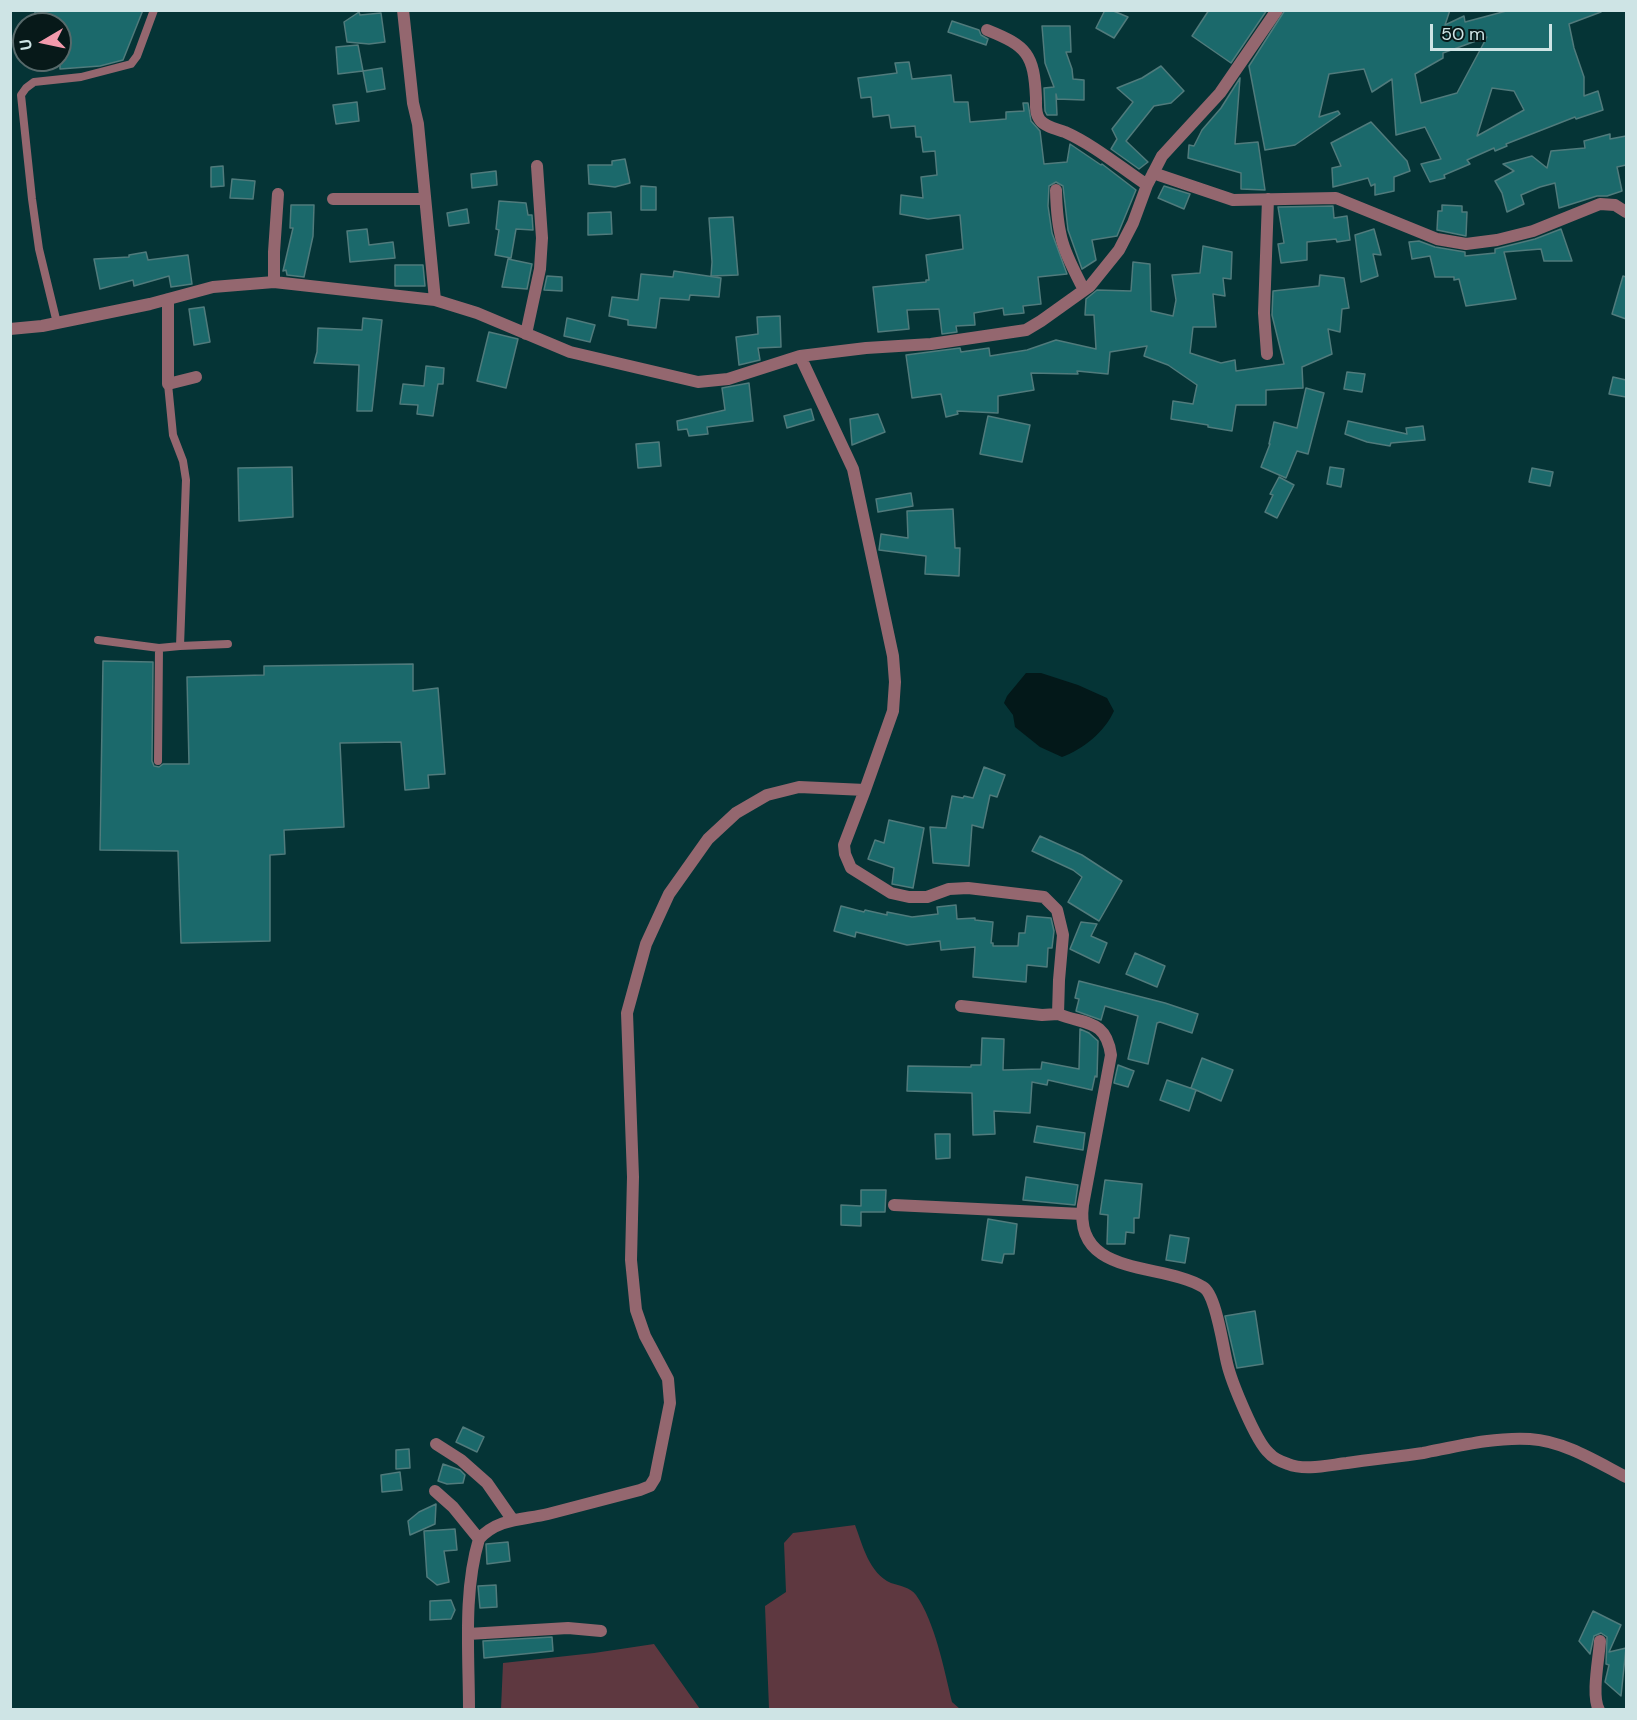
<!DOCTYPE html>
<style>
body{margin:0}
#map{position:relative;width:1637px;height:1720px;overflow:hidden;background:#053436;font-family:"DM Sans",sans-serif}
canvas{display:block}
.frame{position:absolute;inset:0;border:12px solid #cee4e5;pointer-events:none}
.north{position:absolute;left:12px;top:12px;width:60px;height:60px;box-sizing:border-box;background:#071919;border:2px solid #576a6b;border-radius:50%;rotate:261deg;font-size:16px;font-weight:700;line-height:24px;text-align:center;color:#cee4e5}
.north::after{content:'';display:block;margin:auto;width:21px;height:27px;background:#f39aac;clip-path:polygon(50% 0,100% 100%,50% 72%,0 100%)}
.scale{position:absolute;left:1430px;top:24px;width:122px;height:27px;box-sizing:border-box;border:3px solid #cee4e5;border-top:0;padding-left:8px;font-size:18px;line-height:21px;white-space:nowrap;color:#cee4e5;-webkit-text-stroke:4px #071919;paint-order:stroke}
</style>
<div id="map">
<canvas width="1637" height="1720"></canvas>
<div class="frame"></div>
<div class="north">U</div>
<div class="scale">50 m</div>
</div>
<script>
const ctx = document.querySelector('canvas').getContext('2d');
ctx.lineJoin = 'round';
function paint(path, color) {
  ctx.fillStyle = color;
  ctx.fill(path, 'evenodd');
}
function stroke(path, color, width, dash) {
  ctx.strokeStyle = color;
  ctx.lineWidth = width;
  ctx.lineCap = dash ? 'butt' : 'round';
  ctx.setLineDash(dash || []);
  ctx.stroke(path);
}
paint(new Path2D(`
 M855,1525C863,1546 869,1573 891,1583C900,1586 910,1587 916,1595C935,1622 944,1669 952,1702L960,1709H769L765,1606L786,1592L784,1543L793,1533Z
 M654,1644L700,1709H501L503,1663L594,1653Z`), '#5e3840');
paint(new Path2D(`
 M1026,673H1041L1078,685L1107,698L1114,711C1104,733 1083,749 1062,757L1040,747L1015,727L1013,715L1004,703L1007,696Z`), '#031819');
const building = new Path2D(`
 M35,10H143L123,60L100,66L60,69V24H35Z
 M1105,10H1111L1128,17L1114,38L1096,28Z
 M1209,10H1267L1231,63L1192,36Z
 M1285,10H1450L1445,25L1464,16L1465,22L1510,10H1600L1601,12L1569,24L1574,48L1584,77V96L1598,91L1603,110L1576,119L1575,117L1506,144L1507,146L1495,151L1494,148L1467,160L1470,164L1444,175L1445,178L1430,182L1421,164L1441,159L1425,127L1396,135L1392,79L1372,92L1364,69L1329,74L1319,117L1338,111L1340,114L1295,145L1265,150L1249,66ZM1487,37L1457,93L1421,103L1415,74L1443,58V53ZM1492,88L1514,91L1524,110L1477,136Z
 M359,12L360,15L381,13L385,42L369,44L347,42L344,22Z
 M952,21L979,30L981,35L988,39L986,45L948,32Z
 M1042,26H1070L1071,52H1066L1072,69L1073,79L1084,80V100L1057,99L1056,94L1057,115H1047L1045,111L1044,88L1054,87L1045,63Z
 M358,45L363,71L338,74L336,47Z
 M909,62L912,79L951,75L954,102H968L970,122L1006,119V112L1024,111L1023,103H1028L1031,121L1040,131L1044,164L1067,162L1070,144L1101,165L1102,164L1136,190L1117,236L1092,240L1096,260L1082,269L1068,230L1063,186L1056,182L1049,186L1048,206L1052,233L1067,274L1038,277L1041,304L1023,306L1024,313L1004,315L1003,308L974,313L975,325L956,326L957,332L942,334L939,309L907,310L909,329L878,332L873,287L926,282V280H929L926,255L963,249L960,215L928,219L900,214L901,195L923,198L921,177L937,175L935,151L923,152L921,137H916L915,126L891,128L889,115L873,117L871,97L861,98L858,78L897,73L895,63Z
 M1161,66L1184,91L1171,103L1154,106L1126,141L1148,162L1139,169L1111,149L1117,139L1112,129L1133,102L1117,88L1142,78Z
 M382,68L385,89L367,92L363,71Z
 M1240,78L1235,144L1258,142L1265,190L1241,189V173L1188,158L1189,145L1194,146L1202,130L1221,108Z
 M357,102L359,121L336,124L333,105Z
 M1371,122L1407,161L1410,171L1394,177V191L1375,195V184L1371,186L1368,178L1333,187L1332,168L1341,166L1331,143Z
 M1610,134V139L1626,136V165L1617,167L1622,191L1607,196H1597L1559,208L1555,183L1540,187L1521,195L1524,204L1507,212L1502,193L1495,181L1514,171L1503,164L1532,156L1547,168L1551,151L1585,148L1584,141Z
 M625,159L630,183L615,187L589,184L588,165H612V161Z
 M223,166L224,186L211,187V167Z
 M496,171L497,185L472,188L471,174Z
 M232,179L255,181L253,199L230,198Z
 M641,186L656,187V210H641Z
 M1164,186L1190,194L1184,209L1158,198Z
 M499,201L526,203L528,215H532L533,230L516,229L511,258L495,255L499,230L496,229Z
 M291,205H314L313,236L304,277L287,275L286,270L283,271L293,228H290Z
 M1442,205L1462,206V212H1467L1466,236L1437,230L1438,211H1442Z
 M1333,206L1334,218L1347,216L1350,240L1337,242L1336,239L1307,242V260L1281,263L1278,244L1284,243L1278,207Z
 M467,209L469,223L449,226L447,213Z
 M611,212L612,234L588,235V213Z
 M733,217L738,275L711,276L712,262L709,218Z
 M367,229L369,245L393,242L395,258L350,262L347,231Z
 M1374,229L1381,255L1373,254L1378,276L1361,282L1355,235Z
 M1561,229L1572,261H1544L1541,249L1504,252L1516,299L1466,306L1459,279L1454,280V277H1435L1430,256L1412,259L1409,242L1419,241L1435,247L1465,252V256L1495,253V249L1535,239Z
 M1203,246L1232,252L1231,279L1223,278L1225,296L1213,294L1216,327H1193L1190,353L1221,363L1235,360L1236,371L1284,364L1272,315L1273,291L1319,286L1320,275L1344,278L1349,308L1342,309L1340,332L1328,329L1332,354L1302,367L1303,388L1266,390V405H1236L1232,431L1208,427V425L1171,419L1173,401L1193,404L1197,385L1168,365L1144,356L1147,346L1110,352L1108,374L1077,371L1078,374L1031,373L1034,390L998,396V413L957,411L958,414L946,417L941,394L912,398L906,355L960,348L961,352L989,348L990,356L1027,350L1056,340L1096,349L1094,315H1085L1086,299L1097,290L1131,291L1133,262L1150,264L1151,311L1173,316L1176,300L1172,275L1200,273Z
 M146,252L148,260L188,255L192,284L171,287L169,276L134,286L133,280L100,289L94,259L129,257V255Z
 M508,259L532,264L527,289L502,287Z
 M395,265H423L425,286H395Z
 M674,271L721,278L719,297L690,295L689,300L660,298L656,328L628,325V320L609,316L612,297L638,300L641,274L673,277Z
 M547,276L562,277V291L544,290Z
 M1623,276L1626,277V319L1612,314Z
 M204,307L210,342L194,345L189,309Z
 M780,316L781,347L758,348L760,360L739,365L736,337L758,334L757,317Z
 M363,318L382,320L372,411H357L359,365L314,363L317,352L318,328L362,330Z
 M567,318L595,325L590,342L564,336Z
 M489,332L518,339L506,388L477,381Z
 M426,366L444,368L443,384H438L433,416L417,414L418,405L400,404L403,384L424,386Z
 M1347,372L1365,374L1362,392L1344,389Z
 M1613,377L1626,380V397L1609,394Z
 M749,383L753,421L707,427L708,434L689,436L687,429L678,430L677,421L725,410L722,388Z
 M1306,388L1324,393L1308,454L1297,451L1286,478L1261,467L1270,444H1269L1274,422L1297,428Z
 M811,409L814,420L787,428L784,416Z
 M878,414L885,432L852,445L850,419Z
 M988,416L1030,425L1022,462L980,454Z
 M1348,421L1407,434L1406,428L1423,426L1425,440L1391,443L1390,446L1367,442L1345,434Z
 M659,442L661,466L638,468L636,444Z
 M292,467L293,517L239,521L238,468Z
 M1330,467L1344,469L1341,487L1327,484Z
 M1532,468L1553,472L1550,486L1529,482Z
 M1279,477L1294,485L1277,518L1265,512L1273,495L1270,494Z
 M911,493L913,506L878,512L876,499Z
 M953,509L955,548H960L959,576L925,574L926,556L879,550L881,534L908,538L907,511Z
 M103,661L153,662L152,761L154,766L159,767L163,764H189L187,677L264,675V666L413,664V691L438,688L445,774L428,775L429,788L405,790L401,742L340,743L344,827L284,830L285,854L270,855V941L181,943L178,851L100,850Z
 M984,767L1005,775L997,797L990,795L983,828L972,825L969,866L933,863L930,827L946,828L952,796L963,798L964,796L973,798Z
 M889,820L924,828L913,888L892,884L894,868L868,859L875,840L884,843Z
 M1040,836L1082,855L1122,881L1099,921L1068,902L1082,877L1073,870L1032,851Z
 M956,905L957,919L975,918V920L993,922L991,943H993V946H1018L1019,933H1025L1027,916L1051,918L1054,931L1052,948H1048L1047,967L1027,965L1026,982L973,977L975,947L941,950L940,941L907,945L856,932L855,937L834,931L841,906L864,912L865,910L887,915V912L912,917L938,914L937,907Z
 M1081,922L1097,924L1091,936L1107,943L1099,963L1070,949Z
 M1135,953L1165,966L1157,987L1126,974Z
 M1079,981L1165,1003L1198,1014L1192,1033L1160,1022L1157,1023L1148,1064L1128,1059L1138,1016L1105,1006L1101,1020L1076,1011L1079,999L1075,998Z
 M1080,1029L1089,1033L1098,1041L1097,1077L1095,1076L1092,1090L1048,1080L1047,1085L1032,1082L1030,1113L994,1111L995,1134L973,1135L972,1093L907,1091L908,1066L971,1067V1065H981L982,1038L1004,1039L1003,1070L1041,1069L1042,1062L1079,1069Z
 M1202,1058L1233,1070L1221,1101L1196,1090L1189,1111L1160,1100L1167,1080L1196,1090L1191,1088Z
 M1118,1065L1134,1071L1128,1087L1114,1083Z
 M1037,1126L1085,1133L1083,1150L1034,1142Z
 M935,1134H950V1158L936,1159Z
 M1026,1177L1078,1185L1075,1205L1023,1200Z
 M1105,1180L1142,1184L1139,1218H1134V1233L1126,1232L1125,1244H1107L1108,1215L1100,1214Z
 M861,1190H886L885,1212H861V1226L841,1225V1205L861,1206Z
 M988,1219L1017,1224L1014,1254H1004L1002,1263L982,1260Z
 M1170,1235L1189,1238L1185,1263L1166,1260Z
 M1255,1311L1263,1364L1237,1368L1225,1316Z
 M463,1427L484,1437L477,1452L456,1442Z
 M409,1449L410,1468L396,1469V1450Z
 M443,1464L460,1470L465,1475L463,1483L447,1484L438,1481Z
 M400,1472L402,1490L382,1492L381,1475Z
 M436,1504L435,1524L410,1535L408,1521L419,1512Z
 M455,1529L457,1550L444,1551L449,1582L437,1585L427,1577L424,1531Z
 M508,1542L510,1561L487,1564L486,1544Z
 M496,1585L497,1607L480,1608L478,1586Z
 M451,1600L455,1610L451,1619L430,1620V1601Z
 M1593,1611L1621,1625L1609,1652L1626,1648L1621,1696L1605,1682L1609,1665L1606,1664L1607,1637L1601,1633L1594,1636L1590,1654L1579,1641Z
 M552,1637L553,1651L484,1658L483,1641Z`);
paint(building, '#1b696b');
stroke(building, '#507b7c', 1.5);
stroke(new Path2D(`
 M57,323L39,249L32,199L21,95L26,88L34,82L81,77L131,64L137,56L154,10
 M98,640L159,648L180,646L186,480L183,461L173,435L168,384
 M180,646L228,644
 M158,761L159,648`), '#94676f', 8);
stroke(new Path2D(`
 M403,10L413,103L418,124L435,300
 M987,30C1027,46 1034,54 1036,98C1036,105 1035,114 1040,120C1045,127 1057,129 1065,132C1094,145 1120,167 1147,185
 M1153,173L1233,200L1336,198L1437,239L1466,244L1497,240L1533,231L1600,204L1615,205L1626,212
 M1056,190C1057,236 1063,250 1084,290
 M333,199H424
 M274,282V252L278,194
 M168,299V384L196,377
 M10,329L42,326L150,304L213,287L274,282L435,300L477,313L570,352L698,382L728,379L800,356L853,469L893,656L895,682L893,711L865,790
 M526,334L540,269L542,238L537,166
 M1267,354L1264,313L1268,199
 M800,356L866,348L931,344L1026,330L1041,321L1090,286L1119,250L1133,223L1147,185L1162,156L1220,93L1277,10
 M961,1006L1042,1015L1058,1014
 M894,1205L1082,1214
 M436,1444L461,1460L487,1483L512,1519
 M435,1491L453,1507L479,1539C463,1592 469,1654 469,1710
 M479,1539C498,1518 523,1520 548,1514C579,1506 609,1498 640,1490L650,1486L655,1478L670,1403L668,1379L645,1336L636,1310L631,1260L633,1177L627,1013L646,944L669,894L708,839L736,813L767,795L799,787L865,790L844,845L845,854L851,868L891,893L909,897H927L949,889L968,888L1044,897L1057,910L1063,935L1059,980L1058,1014C1086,1025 1106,1019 1111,1055L1083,1205C1073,1278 1163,1262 1203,1287C1216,1294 1223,1347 1227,1363C1231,1381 1256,1442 1269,1453C1273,1458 1282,1462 1288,1464C1305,1471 1329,1465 1347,1463C1372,1459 1398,1457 1423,1453C1459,1446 1494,1437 1530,1439C1564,1441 1597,1462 1626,1477
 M468,1634L568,1628L601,1631
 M1599,1710C1591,1696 1599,1658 1600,1641`), '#94676f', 12);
</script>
